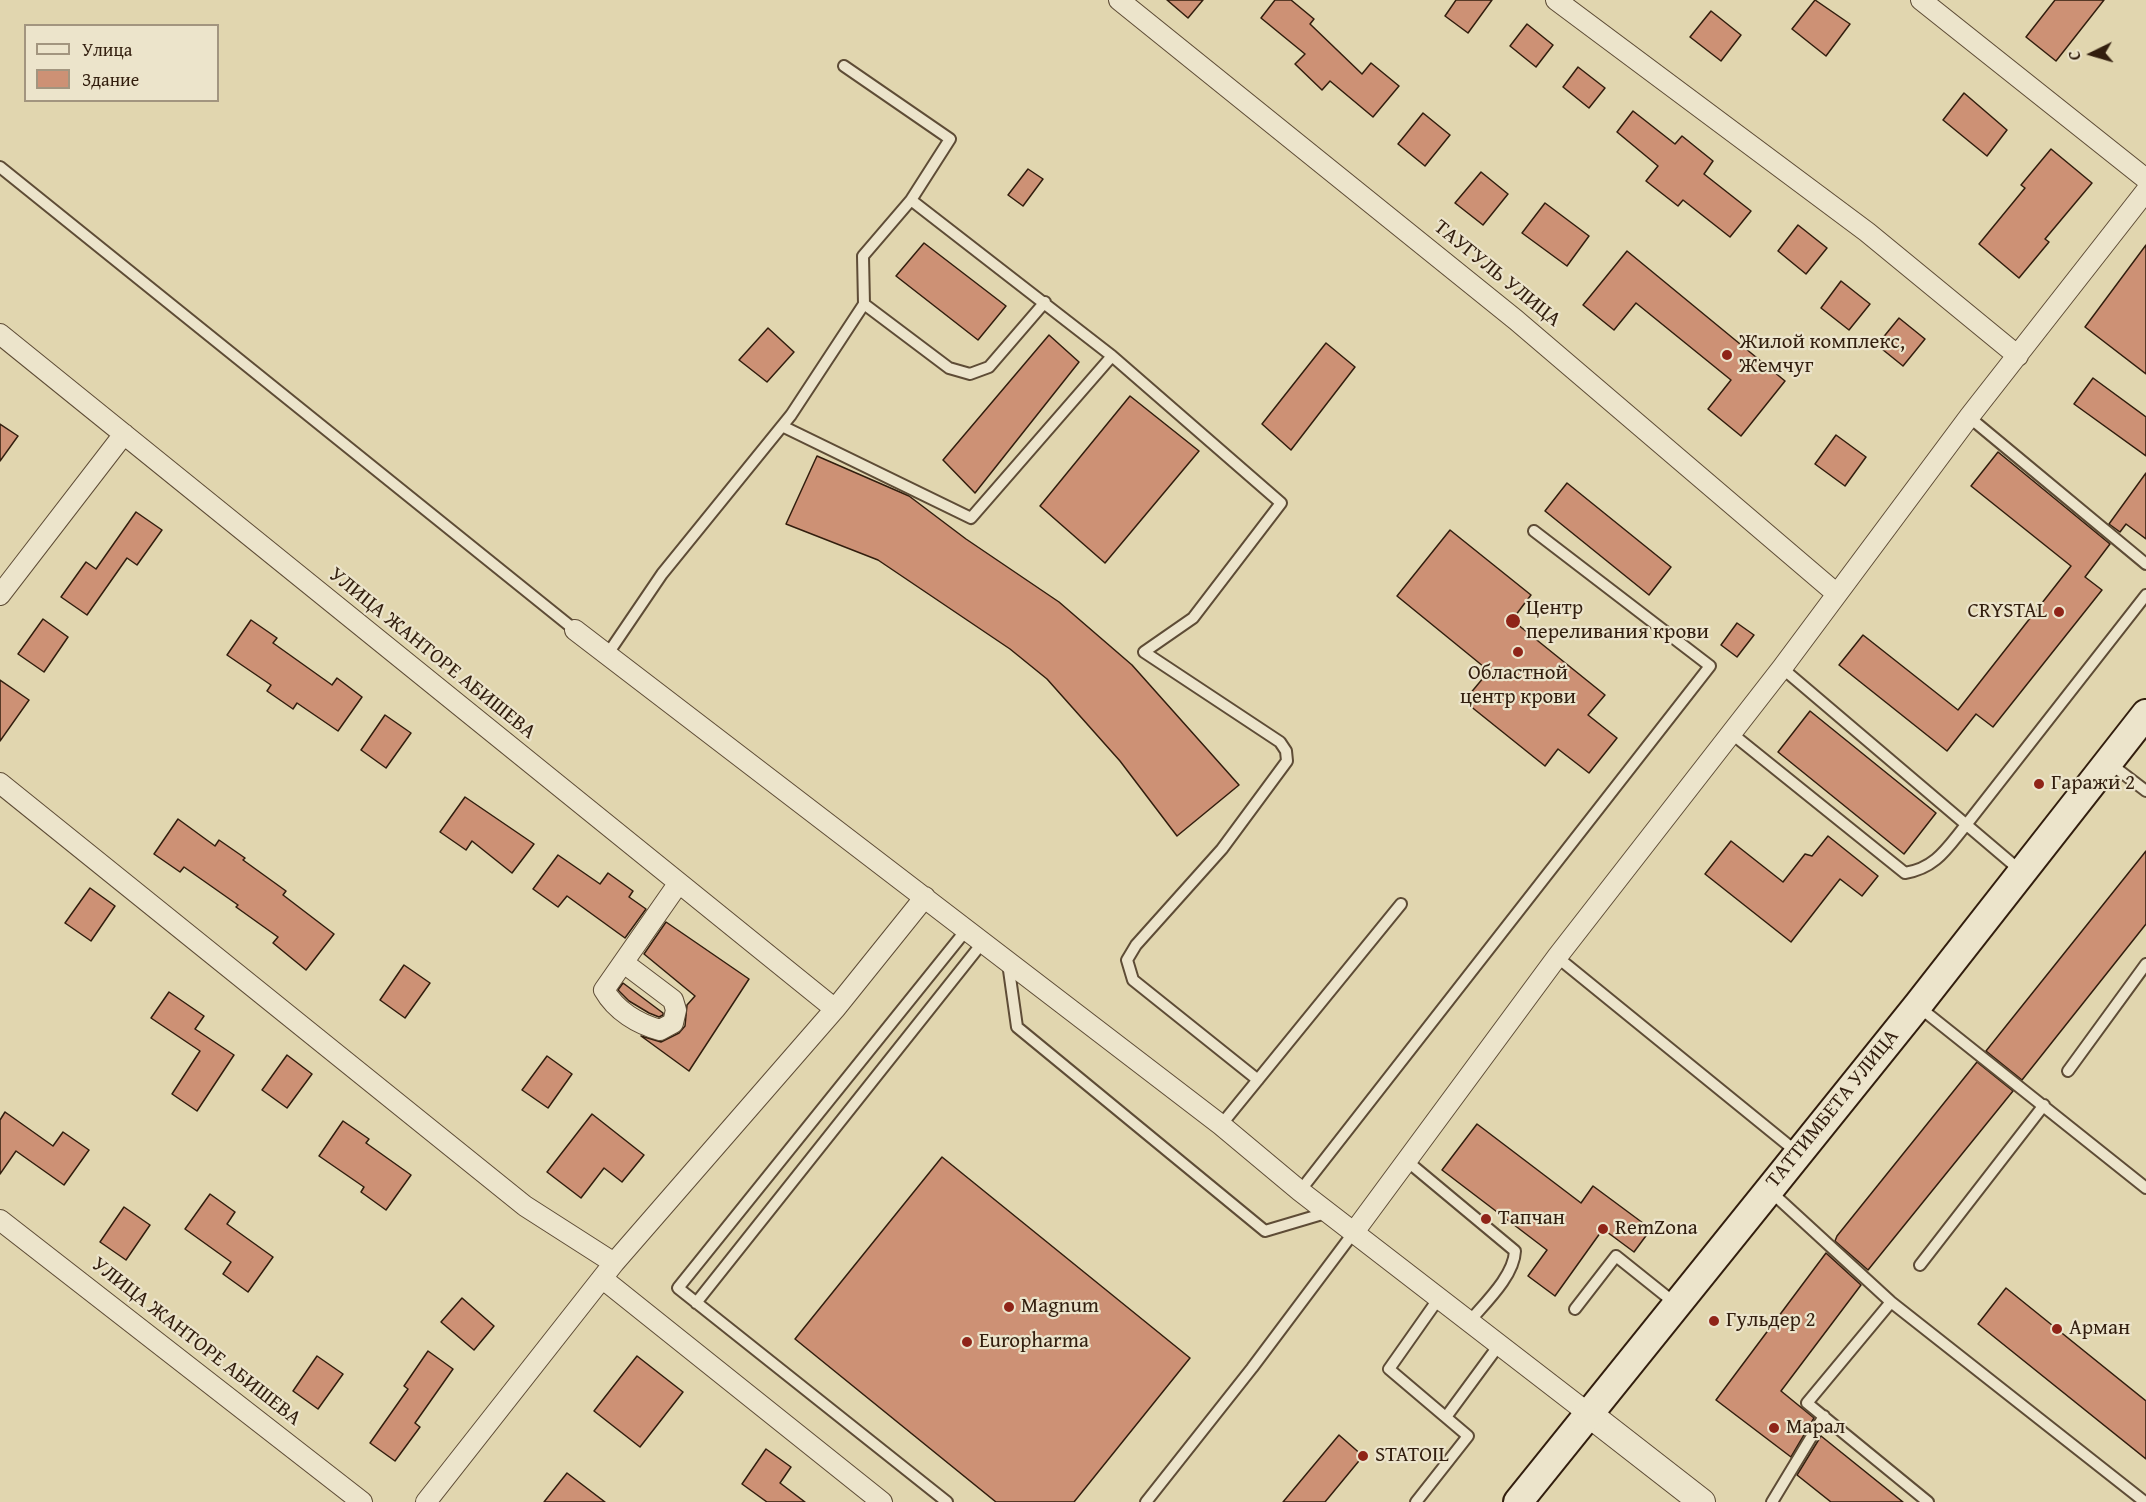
<!DOCTYPE html>
<meta charset="utf-8">
<style>
body{margin:0}
#map{position:relative;width:2146px;height:1502px;overflow:hidden;background:#e1d6af;font-family:"Gentium Book Plus",serif}
canvas{display:block}
.legend{position:absolute;left:24px;top:24px;width:195px;height:78px;box-sizing:border-box;background:#ece4cb;border:2px solid #a2957f;margin:0;padding:8px 10px;list-style:none;font-size:18px;color:#321e0e}
.legend li{display:flex;align-items:center;gap:12px;height:30px}
.legend b{width:30px;border:2px solid #a2957f}
.north{position:absolute;left:2062px;top:24px;width:60px;height:60px;-webkit-text-stroke:4px #ece4cb;paint-order:stroke;rotate:265deg;font-size:16px;font-weight:700;line-height:24px;text-align:center;color:#321e0e}
.north::after{content:'';display:block;margin:auto;width:21px;height:27px;background:#321e0e;clip-path:polygon(50% 0,100% 100%,50% 72%,0 100%)}
</style>
<div id="map">
<canvas width="2146" height="1502"></canvas>
<ul class="legend">
<li><b style="height:8px;background:#ece4cb"></b>Улица</li>
<li><b style="height:16px;background:#cd9175"></b>Здание</li>
</ul>
<div class="north">С</div>
</div>
<script>
const ctx = document.querySelector('canvas').getContext('2d');
ctx.lineJoin = 'round';
function paint(path, color) {
  ctx.fillStyle = color;
  ctx.fill(path, 'evenodd');
}
function stroke(path, color, width, dash) {
  ctx.strokeStyle = color;
  ctx.lineWidth = width;
  ctx.lineCap = dash ? 'butt' : 'round';
  ctx.setLineDash(dash || []);
  ctx.stroke(path);
}
function drawText(font, color, halo, rows, align = 'center') {
  ctx.font = font + ' "Gentium Book Plus",serif';
  ctx.lineWidth = 4.5;
  ctx.setLineDash([]);
  ctx.textBaseline = 'middle';
  ctx.strokeStyle = halo;
  ctx.fillStyle = color;
  for (const [text, x, y, turn = 0] of rows) {
    ctx.save();
    ctx.translate(x, y);
    ctx.rotate((+turn || 0) * Math.PI / 180);
    ctx.textAlign = isNaN(turn) ? turn : align;
    if (halo) ctx.strokeText(text, 0, 0);
    ctx.fillText(text, 0, 0);
    ctx.restore();
  }
}
const building = new Path2D(`
 M1167,0H1203L1188,18Z
 M1275,0H1291L1314,19L1310,24L1362,74L1371,63L1399,86L1373,117L1330,81L1322,90L1295,64L1305,54L1261,18Z
 M1456,0H1492L1468,33L1445,16Z
 M1815,0L1850,24L1826,56L1792,29Z
 M2055,0H2104L2056,61L2026,37Z
 M1711,11L1741,35L1721,61L1690,37Z
 M1527,24L1553,45L1536,67L1510,46Z
 M1578,67L1605,88L1589,108L1563,87Z
 M1964,93L2007,130L1987,156L1943,120Z
 M1633,111L1675,144L1682,136L1713,161L1704,174L1751,211L1730,237L1683,200L1678,206L1646,181L1658,166L1617,132Z
 M1423,113L1450,135L1425,166L1398,144Z
 M2051,149L2092,183L2045,239L2049,242L2019,278L1979,244L2025,188L2021,185Z
 M1028,169L1043,179L1023,206L1008,195Z
 M1481,172L1508,194L1483,225L1455,203Z
 M1545,203L1589,236L1567,266L1522,233Z
 M1798,225L1827,248L1806,274L1778,251Z
 M924,243L1006,306L978,340L896,276Z
 M2146,245V374L2085,327Z
 M1627,251L1785,381L1741,436L1708,409L1731,380L1636,303L1614,330L1583,305Z
 M1841,281L1870,304L1849,330L1821,308Z
 M1899,318L1925,339L1903,366L1877,345Z
 M768,328L794,352L767,382L739,360Z
 M1049,335L1079,362L975,493L943,460Z
 M1326,343L1355,367L1291,450L1262,424Z
 M2093,378L2146,417V456L2074,404Z
 M1130,396L1199,451L1105,563L1040,506Z
 M0,424L18,436L0,461Z
 M1836,435L1866,457L1845,486L1815,464Z
 M1998,452L2110,544L2085,577L2102,590L1993,727L1976,714L1947,751L1839,665L1863,635L1958,710L2071,566L1971,486Z
 M817,456L909,496L966,539L1059,602L1132,665L1239,785L1177,836L1120,761L1047,679L1010,649L878,560L786,524Z
 M2146,473V539L2126,524L2120,532L2109,524Z
 M1567,483L1671,567L1649,595L1545,511Z
 M136,512L162,530L137,565L127,558L87,615L61,597L86,562L96,569Z
 M1450,530L1531,595L1512,620L1605,695L1588,715L1617,738L1589,773L1558,749L1545,766L1464,701L1489,671L1397,596Z
 M43,619L68,637L44,672L18,654Z
 M251,620L277,638L273,643L332,685L337,678L362,697L338,731L297,703L293,709L267,691L271,685L227,655Z
 M1737,623L1754,635L1737,657L1721,645Z
 M0,680L29,700L0,741Z
 M1810,711L1936,813L1904,854L1778,752Z
 M385,715L411,733L386,768L361,750Z
 M465,797L534,844L512,873L472,841L466,850L440,832Z
 M178,819L215,846L219,840L245,858L243,860L286,891L283,895L334,934L306,970L273,943L278,937L236,907L238,905L184,867L180,872L154,854Z
 M1828,836L1878,876L1862,896L1840,879L1791,942L1705,874L1731,841L1783,882L1805,854L1812,856Z
 M2146,851V924L2022,1080L1986,1051Z
 M558,855L600,884L608,873L633,891L629,897L646,909L625,938L567,896L558,907L533,889Z
 M90,888L115,906L91,941L65,923Z
 M666,922L749,979L689,1071L641,1036L661,1042L679,1033L685,1026L687,1005L695,996L644,954Z
 M404,965L430,983L405,1018L380,1000Z
 M623,983L663,1013V1015L659,1017L649,1013L629,1001L618,990Z
 M169,992L204,1016L195,1029L234,1055L197,1111L172,1094L200,1051L151,1018Z
 M287,1055L312,1074L287,1108L262,1090Z
 M547,1056L572,1074L548,1108L522,1090Z
 M1977,1062L2013,1091L1868,1270L1835,1241L1837,1236Z
 M5,1112L53,1146L63,1132L89,1150L64,1185L16,1151L0,1174V1120Z
 M592,1114L644,1155L622,1182L604,1168L581,1198L547,1172Z
 M343,1121L369,1139L366,1143L411,1175L386,1210L361,1192L364,1187L319,1156Z
 M1477,1124L1581,1203L1593,1186L1651,1229L1634,1252L1603,1229L1555,1296L1528,1276L1547,1250L1442,1170Z
 M942,1157L1190,1358L1074,1502H996L795,1339Z
 M210,1194L235,1212L227,1224L273,1257L248,1292L223,1274L231,1262L185,1229Z
 M124,1207L150,1225L126,1260L100,1242Z
 M1826,1253L1861,1285L1781,1391L1814,1418L1791,1457L1716,1400Z
 M2006,1288L2146,1401V1459L1978,1324Z
 M462,1298L494,1326L474,1350L441,1322Z
 M428,1351L453,1369L415,1423L420,1427L395,1461L370,1443L408,1389L404,1386Z
 M317,1356L343,1374L318,1409L293,1391Z
 M637,1356L683,1392L640,1447L594,1411Z
 M1339,1435L1363,1456L1325,1502H1283Z
 M1821,1436L1903,1502H1831L1797,1475Z
 M766,1449L791,1467L780,1483L805,1502H767L742,1484Z
 M567,1473L605,1502H544Z`);
paint(building, '#cd9175');
stroke(building, '#321e0e', 1.5);
const service = new Path2D(`
 M0,167L575,630
 M911,200L1112,356L1281,503L1193,618L1144,652L1280,742L1286,751L1287,761L1222,849L1136,945L1127,960L1133,980L1258,1080
 M864,304L949,368L970,374L989,367L1045,302
 M1969,417L2146,564
 M782,426L971,518L1112,356
 M607,655L662,574L791,415L864,304L863,256L911,200L950,139L844,66
 M1782,668L2022,872
 M1731,733L1905,873C1936,868 1947,848 1966,825L2146,595
 M2108,762L2146,791
 M1557,957L1798,1153
 M1008,963L1017,1027L1265,1231L1329,1212
 M1919,1007L2146,1188
 M2068,1071L2146,964
 M1221,1125L1401,904
 M1407,1161L1515,1251C1514,1276 1485,1303 1469,1322
 M1769,1190L1891,1302L2145,1502
 M1300,1191L1710,666L1534,531
 M1920,1265L2044,1105
 M1891,1302L1807,1403L1928,1502
 M696,1303L983,942
 M1575,1309L1616,1256L1676,1304
 M1446,1417L1499,1345
 M947,1502L678,1288L967,929
 M1146,1502L1252,1368L1354,1232
 M1416,1502L1468,1436L1389,1369L1439,1298
 M1772,1502L1824,1416`);
const minor = new Path2D(`
 M1119,0L1516,320L1837,594
 M1556,0L1867,232L2018,356
 M1921,0L2146,179
 M0,334L835,1009
 M0,595L124,434
 M575,630L1221,1125L1300,1191L1589,1414
 M0,783L525,1206L614,1263
 M624,963L673,1000L676,1010L673,1023L660,1030C638,1024 616,1011 604,990L678,884
 M0,1220L362,1502
 M1354,1232L1557,957L1782,668L1969,417L2146,191
 M603,1279L882,1502
 M426,1502L614,1263L835,1009L925,897`);
const tertiary = new Path2D(`
 M1589,1414L1702,1502`);
const secondary = new Path2D(`
 M1518,1502L1918,1005L2146,714`);
stroke(service, '#5e4c36', 14);
stroke(minor, '#5e4c36', 22);
stroke(tertiary, '#5e4c36', 28);
stroke(secondary, '#321e0e', 32);
stroke(service, '#ece4cb', 10);
stroke(minor, '#ece4cb', 20);
stroke(tertiary, '#ece4cb', 26);
stroke(secondary, '#ece4cb', 28);
for (const [x, y, r, color] of [
 [1727,355,6,"#8f2418"],
 [2059,612,6,"#8f2418"],
 [1513,621,8,"#8f2418"],
 [1518,652,6,"#8f2418"],
 [2039,784,6,"#8f2418"],
 [1486,1219,6,"#8f2418"],
 [1603,1229,6,"#8f2418"],
 [1009,1307,6,"#8f2418"],
 [1714,1321,6,"#8f2418"],
 [2057,1329,6,"#8f2418"],
 [967,1342,6,"#8f2418"],
 [1774,1428,6,"#8f2418"],
 [1363,1456,6,"#8f2418"]
]) {
  const dot = new Path2D();
  dot.arc(x, y, r, 0, 2 * Math.PI);
  ctx.fillStyle = color;
  ctx.fill(dot);
  stroke(dot, '#ece4cb', 2);
}
drawText('21px', '#321e0e', '#ece4cb', [
 ["ТАУГУЛЬ УЛИЦА",1497,274,39],
 ["УЛИЦА ЖАНТОРЕ АБИШЕВА",432,654,39],
 ["ТАТТИМБЕТА УЛИЦА",1833,1109,-51],
 ["УЛИЦА ЖАНТОРЕ АБИШЕВА",196,1342,38]
]);
drawText('21px', '#321e0e', '#ece4cb', [
 ["Жилой комплекс,",1739,343],
 ["Жемчуг",1739,367],
 ["Центр",1526,609],
 ["переливания крови",1526,633],
 ["CRYSTAL",2047,612,"right"],
 ["Областной",1518,674,"center"],
 ["центр крови",1518,698,"center"],
 ["Гаражи 2",2051,784],
 ["Тапчан",1498,1219],
 ["RemZona",1615,1229],
 ["Magnum",1021,1307],
 ["Гульдер 2",1726,1321],
 ["Арман",2069,1329],
 ["Europharma",979,1342],
 ["Марал",1786,1428],
 ["STATOIL",1375,1456]
], 'left');
</script>
